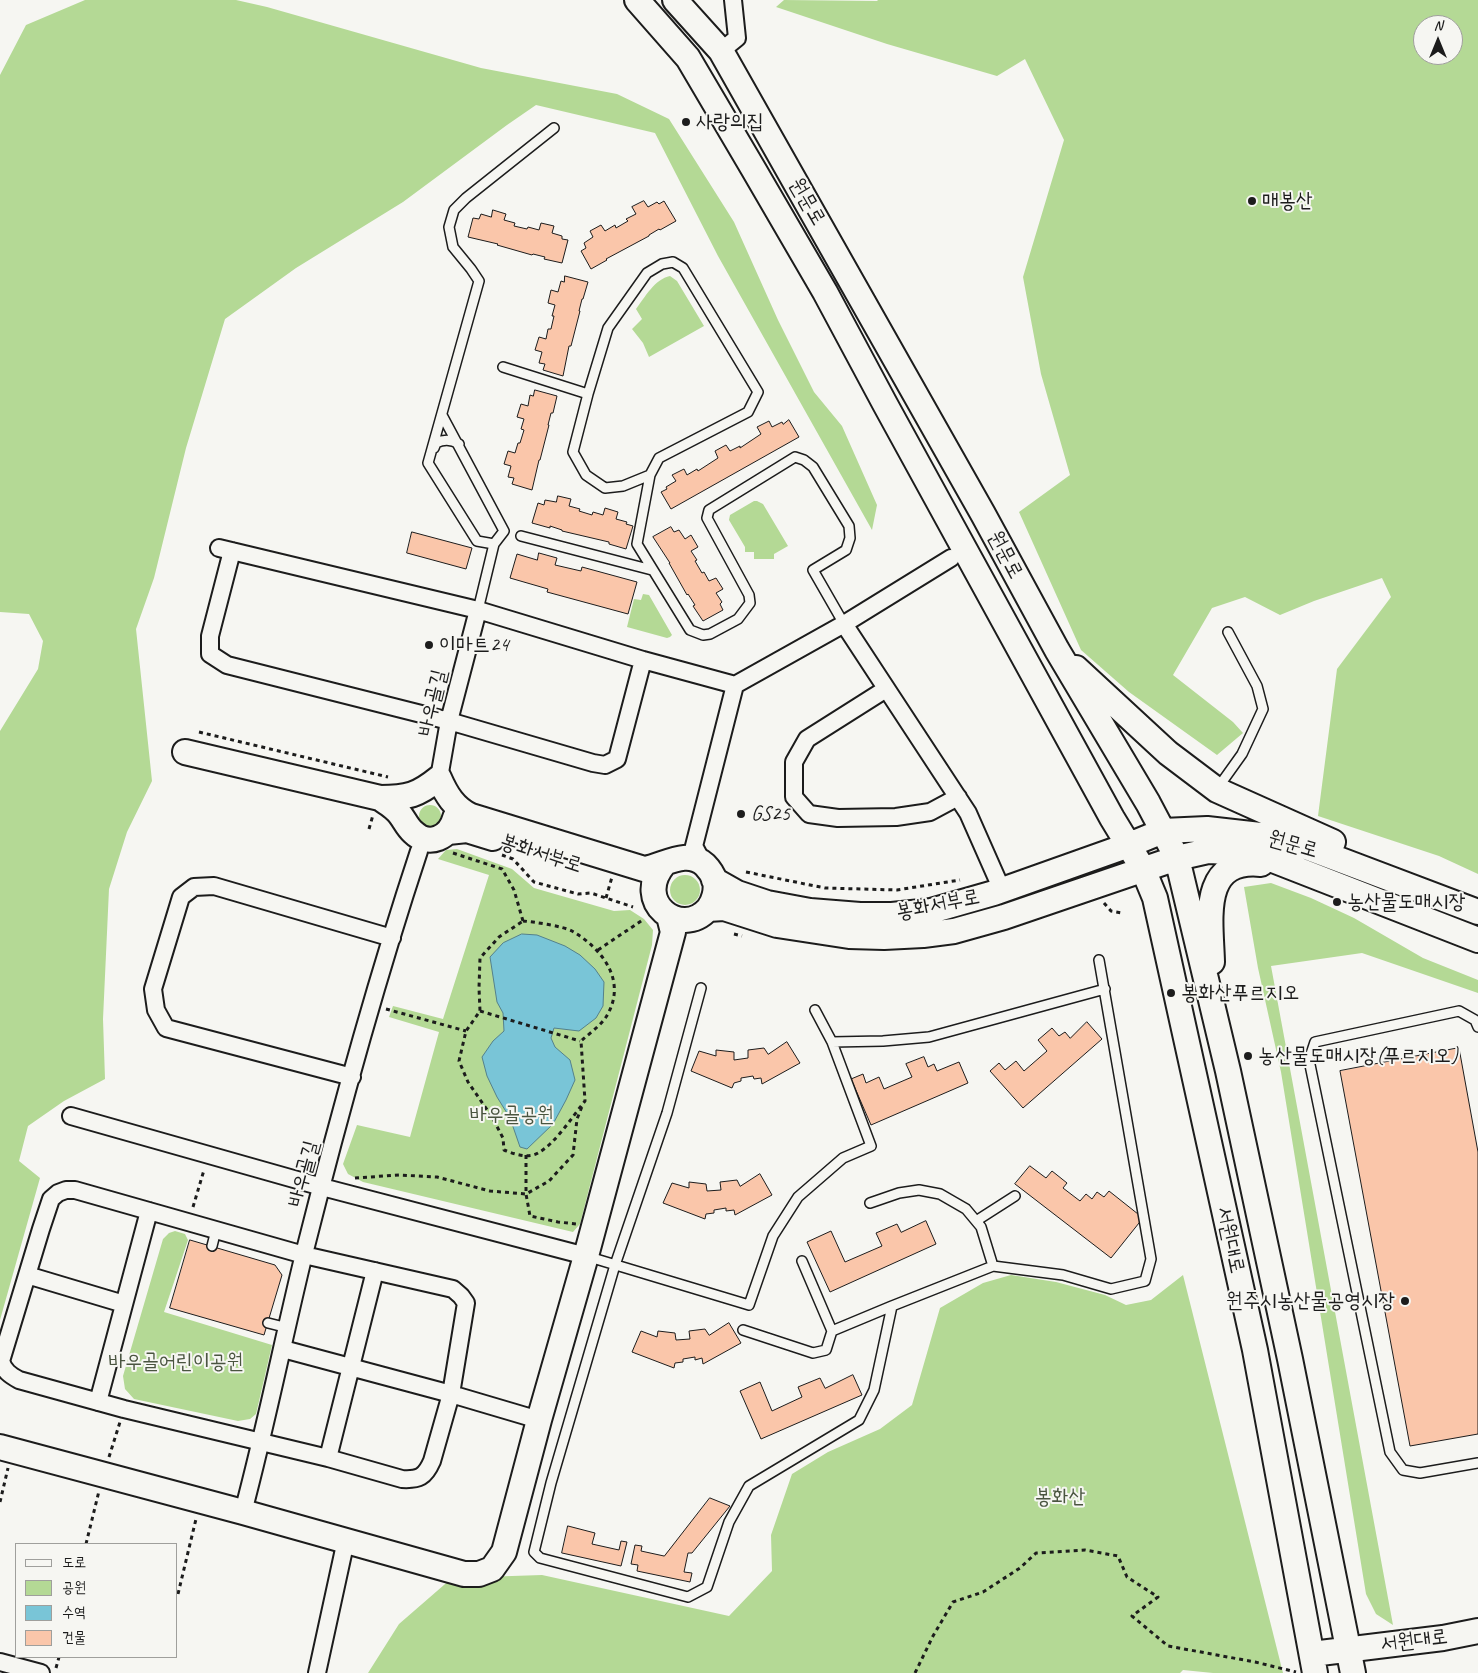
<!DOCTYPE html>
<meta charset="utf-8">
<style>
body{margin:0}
#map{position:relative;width:1478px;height:1673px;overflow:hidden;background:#f6f6f2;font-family:Caveat,"Poor Story",sans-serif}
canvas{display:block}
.legend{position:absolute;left:15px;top:1543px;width:162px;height:115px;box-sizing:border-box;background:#f6f6f2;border:1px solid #9f9f9c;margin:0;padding:6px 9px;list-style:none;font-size:15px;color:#1c1c1c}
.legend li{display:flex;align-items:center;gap:10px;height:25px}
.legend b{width:25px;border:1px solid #9f9f9c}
.north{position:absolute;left:1413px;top:15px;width:50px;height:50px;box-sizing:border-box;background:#f6f6f2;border:1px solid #9f9f9c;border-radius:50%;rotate:0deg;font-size:14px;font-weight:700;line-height:20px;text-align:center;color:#1c1c1c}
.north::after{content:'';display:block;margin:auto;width:18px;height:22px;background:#1c1c1c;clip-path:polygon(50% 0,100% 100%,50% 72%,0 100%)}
</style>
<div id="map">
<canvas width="1478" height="1673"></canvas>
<ul class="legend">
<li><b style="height:6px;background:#f6f6f2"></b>도로</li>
<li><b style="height:14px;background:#b4d995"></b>공원</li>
<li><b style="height:14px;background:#79c5d7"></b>수역</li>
<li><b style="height:14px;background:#fac6aa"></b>건물</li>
</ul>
<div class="north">N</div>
</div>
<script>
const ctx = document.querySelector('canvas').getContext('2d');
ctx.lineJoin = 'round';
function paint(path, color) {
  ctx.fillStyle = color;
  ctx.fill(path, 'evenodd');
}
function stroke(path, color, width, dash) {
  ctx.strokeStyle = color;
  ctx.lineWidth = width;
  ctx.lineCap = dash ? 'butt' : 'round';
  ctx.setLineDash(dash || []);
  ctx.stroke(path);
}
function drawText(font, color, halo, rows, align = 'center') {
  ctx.font = font + ' Caveat,"Poor Story",sans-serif';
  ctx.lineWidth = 4;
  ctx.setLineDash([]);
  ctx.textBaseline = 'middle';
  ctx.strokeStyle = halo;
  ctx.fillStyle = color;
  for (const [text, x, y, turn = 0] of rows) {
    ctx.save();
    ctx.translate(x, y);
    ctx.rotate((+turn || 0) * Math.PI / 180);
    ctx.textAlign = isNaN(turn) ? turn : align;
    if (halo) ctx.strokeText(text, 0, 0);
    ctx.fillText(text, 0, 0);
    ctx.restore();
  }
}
paint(new Path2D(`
 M85,0H236L267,7L481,68L617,94L669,119L734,222L778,320L814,392L842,426L877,505L872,530L718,256L655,133L536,105L507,125L403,202L296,268L225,319L186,448L154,578L136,629L152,781L127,832L109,889L103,1019L105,1079L64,1101L28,1126L19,1161L40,1178L0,1320V731L38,669L43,641L29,614L0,612V75L26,25Z
 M784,0L877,1L878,0H1478V874L1439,856L1318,816L1337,669L1391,597L1382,578L1314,601L1280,615L1245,597L1212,608L1173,675L1233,722L1243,733L1217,755L1129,692L1081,650L1019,512L1070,475L1041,374L1023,277L1064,140L1025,59L997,76L887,44L776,7ZM1423,25H1453V55H1423Z
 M670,276L677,281L704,326L649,357L643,343L632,329L642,319L636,309C645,297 655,279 670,276Z
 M754,501H757L763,504L788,546L774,554V559H754V552H745V547L729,520L730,515Z
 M643,594L649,595L672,635L670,637L667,638L627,627L634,599L641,600Z
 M419 816a11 11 0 1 1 22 0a11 11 0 1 1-22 0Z
 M457,849L512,869L534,888L614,911L630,910L644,919L653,930L652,945L580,1224L573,1232L363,1182L348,1174L343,1164L357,1125L410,1137L439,1032L389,1017L393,1006L443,1019L489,875L438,859L446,850Z
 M670 890a15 15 0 1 1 30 0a15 15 0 1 1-30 0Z
 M1271,883L1311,898L1354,918L1423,958L1478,980V993L1362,953L1271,966L1393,1625L1376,1614L1366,1594L1281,1072L1258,968L1244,887Z
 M175,1231L185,1234L188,1240L164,1312L272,1345L256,1414L250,1419L238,1421L134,1399L125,1389L123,1376L163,1239L169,1233Z
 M1011,1275L1056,1282L1105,1295L1126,1305L1151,1300L1183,1275L1283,1673H1213L1183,1670L1180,1673H368L399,1624L452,1578L542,1575L729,1616L772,1571L771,1535L792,1474L828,1452L880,1429L912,1405L940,1308L983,1283Z`), '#b4d995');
const water = new Path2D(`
 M522,934L537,935L565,946L580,955L595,969L604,982L603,1006L596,1018L579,1031L554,1028L551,1038L555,1047L570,1060L575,1080L566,1100L553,1124L527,1149L520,1147L510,1118L497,1097L487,1076L482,1057L493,1041L504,1031L503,1013L497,1002L490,957L503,943Z`);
paint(water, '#79c5d7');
stroke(water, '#54818c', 1);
const building = new Path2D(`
 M644,201L648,207L657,202L659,204L664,201L676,221L660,230L659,229L649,235V236L606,259L607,260L591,269L581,251L586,248L584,243L593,237L590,231L601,225L605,231L615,225L616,228L628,221L626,219L636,214L632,207Z
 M493,210L506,214L504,220L515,223L514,226L527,229L528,227L539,230L541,223L554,226L552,233L562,236V239L568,240L562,263L544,259L545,257L533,254L532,255L497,245L498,244L468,237L473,218L479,219L481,214L491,217Z
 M565,276L588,282L583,299H582L579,311H580L571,346H569L563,376L543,370L545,364L539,363L542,352L535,350L539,337L546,339L548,329H551L554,316H552L555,305L548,303L551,290L558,292L561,281L564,282Z
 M535,390L557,396L553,413H551L548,425H549L540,460H539L532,490L512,484L514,478L508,477L511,466L504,464L508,451L515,453L518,443H520L524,430L521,429L524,419L517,417L521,404L528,406L530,395L533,396Z
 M789,420L799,437L671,509L661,492L667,489L666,487L676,481L672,475L684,469L687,475L697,469L698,471L718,458L715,451L726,445L730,451L740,446V448L761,434L757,427L769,421L772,427L782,422L783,424Z
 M558,496L571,499L569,506L580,509L579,511L592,515L593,512L603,515L605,508L618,512L616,519L627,522L626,524L633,526L626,549L609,544V542L562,531V530L550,526V528L532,523L538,503L544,505L545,500L556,502Z
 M671,527L674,532L679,530L685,539L691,535L698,547L691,551L697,560L695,561L702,573L704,572L709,581L716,578L723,589L716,593L722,602L720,604L723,610L703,621L693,606L695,605L688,594L687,595L669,563H670L653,537Z
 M412,532L472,548L466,569L407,553Z
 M539,553L557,558L555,565L581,571L582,567L637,582L628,614L547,592L548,589L510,578L517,554L537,560Z
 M1087,1022L1102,1039L1023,1108L990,1071L999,1063L1005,1070L1016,1061L1024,1071L1047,1051L1038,1040L1052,1028L1059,1036L1065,1032L1070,1038Z
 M787,1042L800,1063L762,1084L761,1078L754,1079L753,1076L741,1078V1081L734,1083L732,1088L691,1071L699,1051L716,1056V1050L734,1052V1060L748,1058V1050L764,1048L768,1054Z
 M1459,1048L1478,1152V1434L1410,1446L1340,1071Z
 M924,1057L928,1067L934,1064L937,1071L959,1062L968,1083L871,1125L851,1079L863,1074L866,1083L879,1077L884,1089L912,1077L906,1064Z
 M1030,1166L1046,1178L1052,1171L1067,1183L1063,1188L1080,1201L1086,1194L1092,1199L1097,1192L1104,1197L1109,1191L1143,1218L1111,1258L1015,1184Z
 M760,1174L772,1195L735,1215L734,1210L726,1211V1208L714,1210V1213L706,1214L705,1219L663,1203L672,1183L689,1188V1182L706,1184L707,1191L721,1190L720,1182L737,1180L740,1186Z
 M926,1221L936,1244L830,1292L807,1242L831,1231L845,1262L882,1246L876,1233L897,1224L901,1232Z
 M190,1240L275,1265L282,1275L264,1335L170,1308Z
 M729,1323L741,1343L703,1364L702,1358L695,1360V1357L683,1359V1362L675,1363L674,1368L632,1352L641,1331L657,1337L658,1331L675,1333L676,1340L690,1339L689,1331L705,1329L709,1335Z
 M853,1375L862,1395L761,1439L740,1391L760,1382L772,1411L802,1397L798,1387L820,1378L825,1388Z
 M710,1498L730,1506L692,1553H688L684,1572L692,1573L690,1582L637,1571L638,1565L631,1564L635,1545L642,1546L641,1551L664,1556Z
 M568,1526L595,1533L592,1544L619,1550L621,1541L627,1542L621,1566L562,1553Z`);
paint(building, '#fac6aa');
stroke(building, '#1c1c1c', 1);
const lane = new Path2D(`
 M503,367L588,394
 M442,415L504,531L494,544L478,610
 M434,448L436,443C444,439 451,439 459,444
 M650,475L623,486L605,488L586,475L573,452L588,394L608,328L647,273L662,264L673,262L683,268L758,392L748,412L659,458L650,475L637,544L690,630L703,635L710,634L738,619L750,603L749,595L707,518L709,510L795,457L804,460L813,467L849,526L850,538L846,550L813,570L844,624
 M521,536L652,570
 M494,544L477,541L428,463L479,281L471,269L453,247L449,227L454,210L466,198L554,128
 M1217,789L1242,754L1263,709L1257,686L1228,632
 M701,988L667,1113L615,1265L551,1483L534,1552L540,1558L688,1597L707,1587L729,1522L749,1486L859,1420L874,1390L892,1306L993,1266L1063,1275L1111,1289L1145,1281L1151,1259L1099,960
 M1478,1027L1475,1020L1459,1011L1315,1042L1309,1060L1390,1452L1403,1470L1420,1473L1478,1463
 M832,1042L883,1041L929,1037L1105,989
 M870,1203L899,1193L919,1190L940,1194L966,1209L981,1227L993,1266
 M976,1221L1015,1196
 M212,1246L216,1230
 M586,1256L749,1305L773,1236L798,1197L843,1158L871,1146L832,1042L815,1010
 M802,1261L832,1331L892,1306
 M268,1323L288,1328
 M743,1330L813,1353L826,1350L832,1331`);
const street = new Path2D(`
 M721,51L737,38L733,0
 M219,548L478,610L643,660L735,685L844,624L951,558
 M232,551L210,636V654L227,665L449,721L593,763L605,765L617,759L643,660
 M844,624L968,813L1002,890
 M886,689L807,739L794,762V797L809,814L838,818L896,817L930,812L958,797
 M439,778L449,721L478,610
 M703,863L694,846L735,685
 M352,1077L166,1028L156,1010L153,989L181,897L194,887L214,886L392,938
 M71,1116L322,1187L586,1256
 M66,1190H75L304,1255L453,1289L461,1296L466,1303L451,1394L432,1461C425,1477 419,1480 402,1479L328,1458L124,1409L19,1380C10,1375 4,1371 1,1361L41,1229L51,1199L58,1193Z
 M27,1275L124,1304
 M283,1349L451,1394L539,1420
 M98,1402L149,1211
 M328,1458L375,1271
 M243,1512C266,1426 283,1340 304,1254C338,1119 375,984 419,851
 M0,1662L41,1673
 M317,1673L346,1540`);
const secondary = new Path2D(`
 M637,0L688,58L754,170L825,292L885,404L1112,818L1143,869L1155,898L1255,1350L1315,1673
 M675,0L721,51L983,514L1057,650L1148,803L1177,858L1228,1071L1290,1359L1353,1673
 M1076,668L1168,753L1217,790L1333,842
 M185,752L380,798C408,798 418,795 439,778C446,794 454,808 471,816L644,869C664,866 686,848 705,865C709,869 713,875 715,881C717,890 714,902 708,909C681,939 632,902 664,864
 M380,798C385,802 391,805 396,810C403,816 406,826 413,832C429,848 450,837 455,818
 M448,832L467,830L493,838
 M714,880L737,893L767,903L810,911L860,915H892L931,911L994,893L1129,845L1163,831L1207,829L1269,836L1309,848L1478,912
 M708,909L724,908L777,925L849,936L884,937L923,935L954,931L1004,917L1177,858L1208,851L1255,853L1478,940
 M1212,962C1211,921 1199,858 1261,864
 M0,1447L243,1512L464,1574H479L492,1569L504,1552L539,1420L586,1256L673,932L669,916
 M1312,1654L1443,1638L1478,1631`);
stroke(lane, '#1c1c1c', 12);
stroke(street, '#1c1c1c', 20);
stroke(secondary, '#1c1c1c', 28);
stroke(new Path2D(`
 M199,732L388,777
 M369,829L373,815
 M453,853L502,869L514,890L523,921
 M502,855L513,859L534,882L578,894L591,893L633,907
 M746,872L825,888L897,890L960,880
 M606,898L612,877
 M1104,903L1111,911L1122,913
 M523,921C535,922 562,926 572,931C603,949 628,982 606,1017C600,1026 589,1034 581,1041L585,1101C572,1117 556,1143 538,1153C528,1159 514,1154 504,1150L503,1138L492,1117L468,1082L459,1061L466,1031L480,1011L479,988L480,958L499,937Z
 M734,934L742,936
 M598,950L644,919
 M386,1009L466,1031
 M480,1011L580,1041
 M526,1155V1194L530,1216L558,1222L577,1224
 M355,1178L399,1175L437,1177L490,1191L526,1194L549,1181L573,1155L577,1119L583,1104
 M193,1207L204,1170
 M109,1457L120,1422
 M0,1502L8,1468
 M86,1544L99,1491
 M178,1594L196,1519
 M56,1668L59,1657
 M915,1673L933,1636L953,1602L983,1592L1020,1568L1036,1553L1085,1550L1118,1556L1127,1577L1158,1597L1132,1616L1168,1646L1255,1662L1296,1672`), '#1c1c1c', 3, [4, 4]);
stroke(lane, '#f6f6f2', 9);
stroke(street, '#f6f6f2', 16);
stroke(secondary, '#f6f6f2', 24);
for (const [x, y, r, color] of [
 [686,122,5,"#1c1c1c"],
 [1252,201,5,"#1c1c1c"],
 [429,645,5,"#1c1c1c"],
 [741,814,5,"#1c1c1c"],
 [1337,902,5,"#1c1c1c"],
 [1171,993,5,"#1c1c1c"],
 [1248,1056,5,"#1c1c1c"],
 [1405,1301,5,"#1c1c1c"]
]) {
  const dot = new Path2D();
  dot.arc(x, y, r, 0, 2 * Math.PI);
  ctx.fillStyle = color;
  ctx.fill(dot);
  stroke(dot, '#f6f6f2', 2);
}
drawText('21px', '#1c1c1c', '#f6f6f2', [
 ["사랑의집",696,122],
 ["매봉산",1262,201],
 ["이마트24",439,645],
 ["GS25",751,814],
 ["농산물도매시장",1347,902],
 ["봉화산푸르지오",1181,993],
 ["농산물도매시장(푸르지오)",1258,1056],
 ["원주시농산물공영시장",1395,1301,"right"]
], 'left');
drawText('21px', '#1c1c1c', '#f6f6f2', [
 ["원문로",807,202,60],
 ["원문로",1005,555,62],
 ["바우골길",433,703,-77],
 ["원문로",1293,845,16],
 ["봉화서부로",541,854,18],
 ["봉화서부로",938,905,-11],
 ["바우골길",304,1174,-75],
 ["서원대로",1230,1240,78],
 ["서원대로",1414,1641,-7]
]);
drawText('21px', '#4a5540', '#f6f6f2', [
 ["바우골공원",512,1115],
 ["바우골어린이공원",176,1362],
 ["봉화산",1060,1497]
]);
</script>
